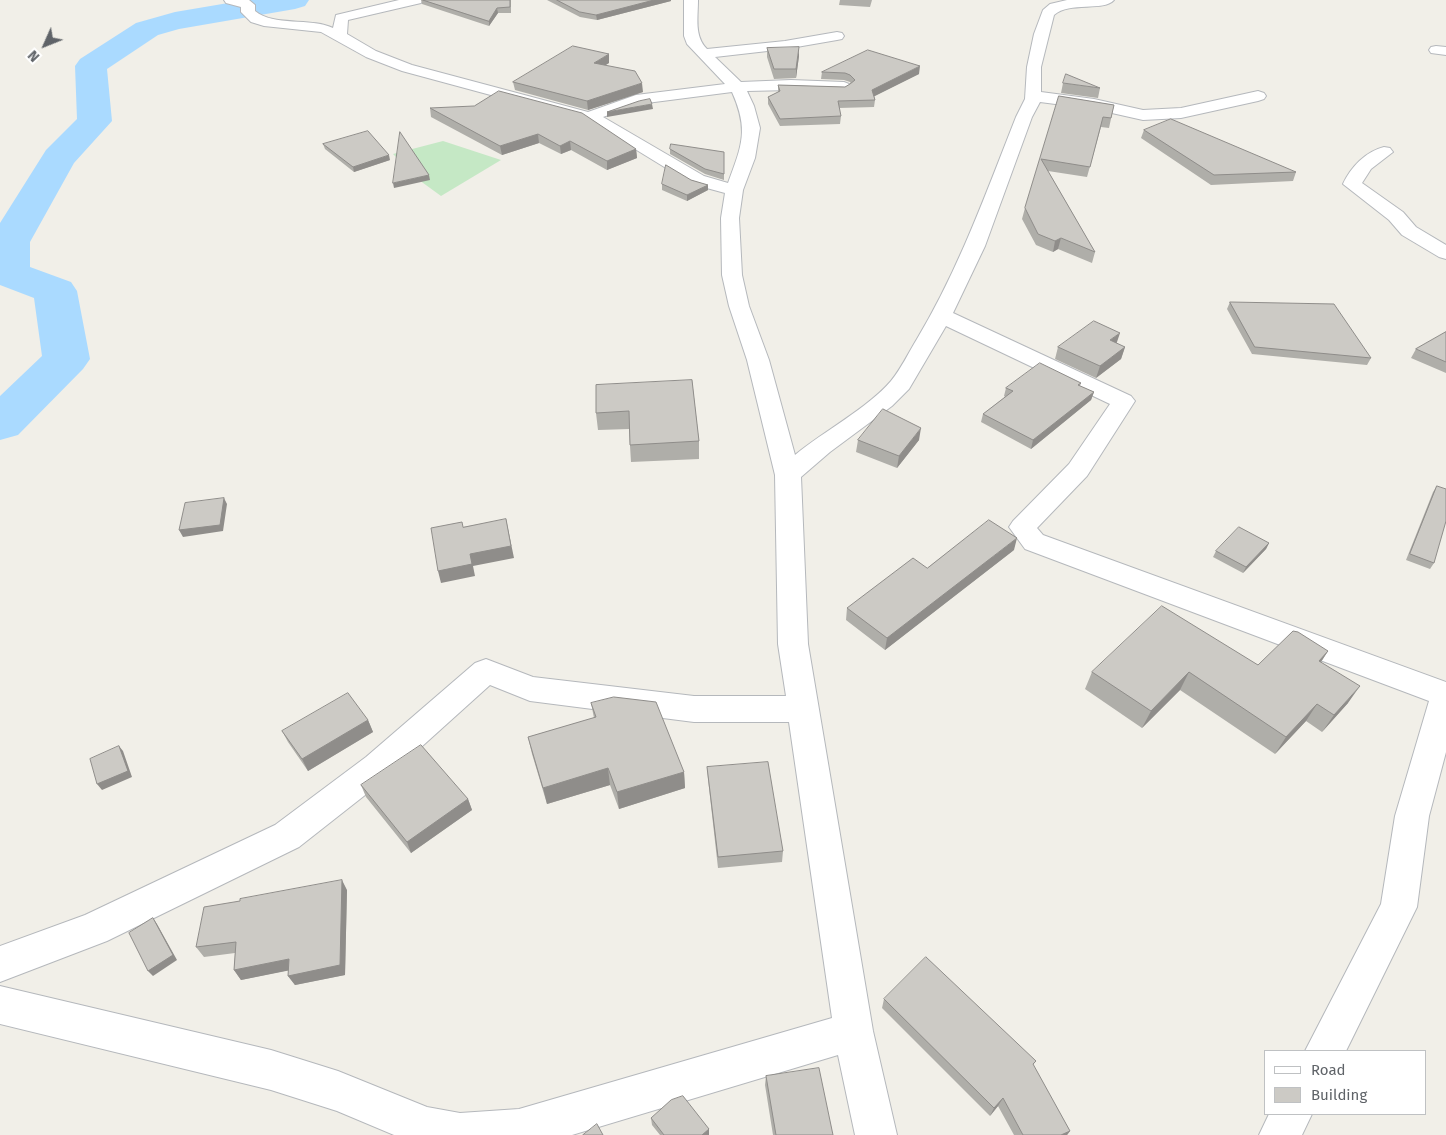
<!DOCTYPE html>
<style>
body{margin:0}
#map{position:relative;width:1446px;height:1135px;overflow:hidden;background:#f1efe8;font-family:"Fira Sans",sans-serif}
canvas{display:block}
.legend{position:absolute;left:1264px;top:1050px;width:162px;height:65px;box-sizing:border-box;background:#fff;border:1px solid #bfc1c3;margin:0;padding:6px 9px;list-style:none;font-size:15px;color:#5f6368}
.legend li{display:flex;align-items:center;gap:10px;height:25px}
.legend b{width:25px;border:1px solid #bfc1c3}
.north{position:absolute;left:20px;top:20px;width:50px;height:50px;-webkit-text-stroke:4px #fff;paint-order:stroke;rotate:226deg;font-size:14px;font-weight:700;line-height:20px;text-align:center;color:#5f6368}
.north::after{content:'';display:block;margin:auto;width:18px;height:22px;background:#5f6368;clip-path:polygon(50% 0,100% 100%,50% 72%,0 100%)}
</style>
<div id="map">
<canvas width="1446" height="1135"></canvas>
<ul class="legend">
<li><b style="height:6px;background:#fff"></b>Road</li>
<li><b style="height:14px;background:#cccac5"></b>Building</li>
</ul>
<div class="north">N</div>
</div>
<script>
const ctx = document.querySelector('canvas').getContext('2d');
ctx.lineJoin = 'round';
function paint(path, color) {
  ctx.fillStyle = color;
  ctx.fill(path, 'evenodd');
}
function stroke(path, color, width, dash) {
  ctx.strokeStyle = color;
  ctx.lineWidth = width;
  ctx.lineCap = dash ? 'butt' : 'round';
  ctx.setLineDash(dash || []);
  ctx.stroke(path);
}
paint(new Path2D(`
 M443,141L501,160L441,196L419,180L393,154Z`), '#c5e8c5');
paint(new Path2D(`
 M246,0H309L305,6L295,9L179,29L158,35L107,69L112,121L74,163L30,242V267L71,282L77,291L90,359L83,369L18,435L0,440V396L42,356L34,298L0,285V223L46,150L77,119L75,66L80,59L136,23L175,12Z`), '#aadaff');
const minor = new Path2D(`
 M224,0H249L255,5V11C274,27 310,17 333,28L336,15L399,0H423L421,3L348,20L347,34L376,51L412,65L588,112L636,95L725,84L687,44L684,36V0H698C698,18 694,36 707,49L785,41L837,32L842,33L844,36L842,39L837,40L785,49L715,57L741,82L791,80L844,82L849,84L852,87L849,90L844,92L791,90L747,91L754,106L760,128L755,158L743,190L739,218L742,275L749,306L769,360L795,455C824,431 868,408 891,381C901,369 909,352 917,339C959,269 986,193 1016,117L1025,99L1027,67L1034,34L1043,10L1050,4L1067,0H1114C1103,12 1070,1 1054,15L1041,67V92L1094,99L1143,110L1181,108L1258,91L1264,93L1266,96L1264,99L1258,101L1181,118L1143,120L1094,109L1040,102L1032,117L985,246L953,313L1131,396L1135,401L1087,476L1037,528L1043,535L1446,682V752L1429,816L1417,907L1346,1051H1305L1381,904L1395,816L1429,701L1025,549L1009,527L1013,521L1069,464L1110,404L946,326L909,389L892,406L830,452L801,477L808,644L873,1031L897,1135H855L838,1055L572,1135H394L337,1111L271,1090L0,1024V986L271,1050L338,1071L427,1107L460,1113L519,1109L832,1018L789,722H694L530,701L490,685L388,777L299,847L107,941L0,982V946L85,915L275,825L366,757L475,663L486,659L533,677L694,696H786L778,644L775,475L747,360L729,306L722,275L721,218L725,193L692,184L604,130L583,120L402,71L366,57L321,32L264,26L251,22L241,12V7L226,3ZM732,92C749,130 742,145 728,183L704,176L603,117L639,104Z
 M1436,46L1446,47V55L1431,53L1429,50L1431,47Z
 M1384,147L1390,148L1393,152L1371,169L1362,183L1403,212L1416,227L1446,245V259L1439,257L1402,235L1389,220L1343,184C1351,167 1365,152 1384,147Z
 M1269,1114H1312L1302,1135H1259Z`);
stroke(minor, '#b5b8bc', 2);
paint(minor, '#fff');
paint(new Path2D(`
 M421,0H511V13H498L489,26L422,4Z
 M547,0H671V1L597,20L580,17Z
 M840,0H872L870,7L839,5Z
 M767,48L799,56L796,78L774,79L767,57Z
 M609,63L605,65L643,92L588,110L515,90L513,82Z
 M822,72L919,74L874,96L875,100L874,107L839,108L841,116L840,124L780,126L768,104V97L778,92V85L845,87L851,84L850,82L844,80L821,79Z
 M1063,83L1100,88L1098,98L1061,93Z
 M1059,96L1114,105L1109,128L1101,127L1087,177L1048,171L1095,252L1092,263L1058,249L1053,252L1036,245L1022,219L1025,208Z
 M430,108L636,149L637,158L607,170L571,150L561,154L539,143L502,155L431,117Z
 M1144,130L1296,172L1293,181L1211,185L1141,138Z
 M323,144L390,160L354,172L325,149Z
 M670,149L724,152V180L705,174L670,154Z
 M691,180L708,185V190L687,201L662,190V184Z
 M1230,302L1371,358L1367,365L1252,354L1227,309Z
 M1446,332V373L1411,358L1416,349Z
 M1116,343L1125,347L1121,359L1096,378L1055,359L1058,347Z
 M692,380L699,441V459L631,462L629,429L598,430L596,413Z
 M1081,383L1080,386L1094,392L1091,400L1031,449L981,422L983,414L1005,397L1004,396L1006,388Z
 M858,440H919L897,468L856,452Z
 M1437,486L1434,563L1430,569L1406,560L1433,492Z
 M1269,543L1266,549L1243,573L1213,557L1216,551Z
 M1014,550L885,650L846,620L847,608Z
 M1328,651L1321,662L1348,703L1322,732L1306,721L1275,754L1180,690L1142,728L1085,689L1092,672L1258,665Z
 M591,703L684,772L685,788L619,809L610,785L547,804L532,754L528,737L594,718Z
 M368,720L373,732L308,771L288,742L282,731Z
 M707,767L783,851L782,862L718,868L708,779Z
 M361,785L468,799L472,810L411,853L366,797Z
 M347,890L345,975L295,985L288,976L289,970L241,980L234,970L235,953L204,957L196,947Z
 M884,999L1036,1061L1033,1065L1070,1131L1067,1135H1014L998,1106L990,1116L882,1008Z
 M766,1076L833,1135H773L765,1085Z
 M651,1118L709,1129V1135H660L652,1125Z`), '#afaea9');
paint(new Path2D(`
 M654,0H671V1L597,20L596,15Z
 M497,8L498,13L489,26V21Z
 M799,47V56L796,78V69Z
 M609,54V63L595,72L594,63Z
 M920,66L919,74L871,98L872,90Z
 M642,83L643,92L588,110L587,101Z
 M652,104L653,109L607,117V112Z
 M538,134L539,143L502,155L500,146Z
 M570,141L571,150L561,154L560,146Z
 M636,149L637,158L607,170V161Z
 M389,155L390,160L354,172L353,167Z
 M429,175L430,180L394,188L393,183Z
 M708,185V190L687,201V195Z
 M1061,238L1058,249L1053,252L1055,241Z
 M1120,333L1116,345L1110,340Z
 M1125,347L1121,359L1096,378L1100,366Z
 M1094,392L1091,400L1031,449L1033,440Z
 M921,428L919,440L897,468L899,456Z
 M224,498L227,504L223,531L183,537L179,530Z
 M506,519L514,558L473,566L475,576L441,583L438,571L470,554Z
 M1017,538L1014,550L885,650L887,638Z
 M1269,543L1266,549L1243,573L1246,567Z
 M1328,651L1317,668L1319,661Z
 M1189,672L1180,690L1142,728L1151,711Z
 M1360,686L1348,703L1322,732L1334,715Z
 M1317,704L1306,721L1275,754L1286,737Z
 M368,720L373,732L308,771L302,759Z
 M119,746L123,751L132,777L102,790L97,784Z
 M608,768L610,785L547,804L543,788Z
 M684,772L685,788L619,809L617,792Z
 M468,799L472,810L411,853L407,842Z
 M342,880L347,890L345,975L295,985L288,976Z
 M153,918L157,924L177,960L153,976L148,971Z
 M289,959L296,969L241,980L234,970Z
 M1003,1098L998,1106L990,1116L994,1108Z
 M709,1129V1135H702Z
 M1070,1131L1067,1135H1061Z`), '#8f8d8a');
const building = new Path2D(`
 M423,0H510V7L497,8L489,21Z
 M557,0H654L596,15L580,12Z
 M573,46L609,54L594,63L635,71L642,83L587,101L513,82Z
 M799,47L796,69H774L767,48Z
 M868,50L920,66L872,90L875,100L838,101L841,116L780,119L768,97L780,91L778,85L845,87L850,84L855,80L850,75L845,73L822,72Z
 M1066,74L1100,88L1063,83Z
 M499,91L582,113L636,149L607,161L570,141L560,146L538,134L500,146L430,108L474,106Z
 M1059,96L1114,105L1111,118L1103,117L1090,167L1041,159L1095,252L1061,238L1055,241L1038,234L1025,208Z
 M650,99L652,104L607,112L639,101Z
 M1171,119L1296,172L1214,175L1144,130Z
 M368,131L389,155L353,167L323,144Z
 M400,132L429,175L393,183Z
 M671,144L724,152V174L705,169L670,149Z
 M666,165L691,180L708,185L687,195L662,184Z
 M1230,302L1334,304L1371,358L1255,347Z
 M1094,321L1120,333L1110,340L1125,347L1100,366L1058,347Z
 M1446,332V362L1416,349Z
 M1040,363L1081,383L1078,385L1094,392L1033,440L983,414L1013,391L1006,388Z
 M692,380L699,441L630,445L629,411L596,413V385Z
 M883,409L921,428L899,456L858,440Z
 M1437,486L1446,489V521L1434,563L1410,554Z
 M224,498L220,525L179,530L185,503Z
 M506,519L511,546L470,554L472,564L438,571L431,528L462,522L463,527Z
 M989,520L1017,538L887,638L847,608L913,558L927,568Z
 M1239,527L1269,543L1246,567L1216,551Z
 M1162,606L1258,665L1293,631L1298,632L1328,651L1319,661L1360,686L1334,715L1317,704L1286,737L1189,672L1151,711L1092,672Z
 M348,693L368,720L302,759L282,731Z
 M614,697L656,702L684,772L617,792L608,768L543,788L528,737L596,717L591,703Z
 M421,745L468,799L407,842L361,785Z
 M119,746L128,771L97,784L90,759Z
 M768,762L783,851L718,857L707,767Z
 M342,880L340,965L288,976L289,959L234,970L236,942L196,947L204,907L240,901V899Z
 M153,918L173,955L148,971L129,933Z
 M926,957L1036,1061L1033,1064L1070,1131L1061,1135H1023L1003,1098L994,1108L884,999Z
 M819,1068L833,1135H776L766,1076Z
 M683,1096L709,1129L702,1135H664L651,1118L671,1100Z
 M597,1124L603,1135H583Z`);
paint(building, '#cccac5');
stroke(building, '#8f8d8a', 1);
</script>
